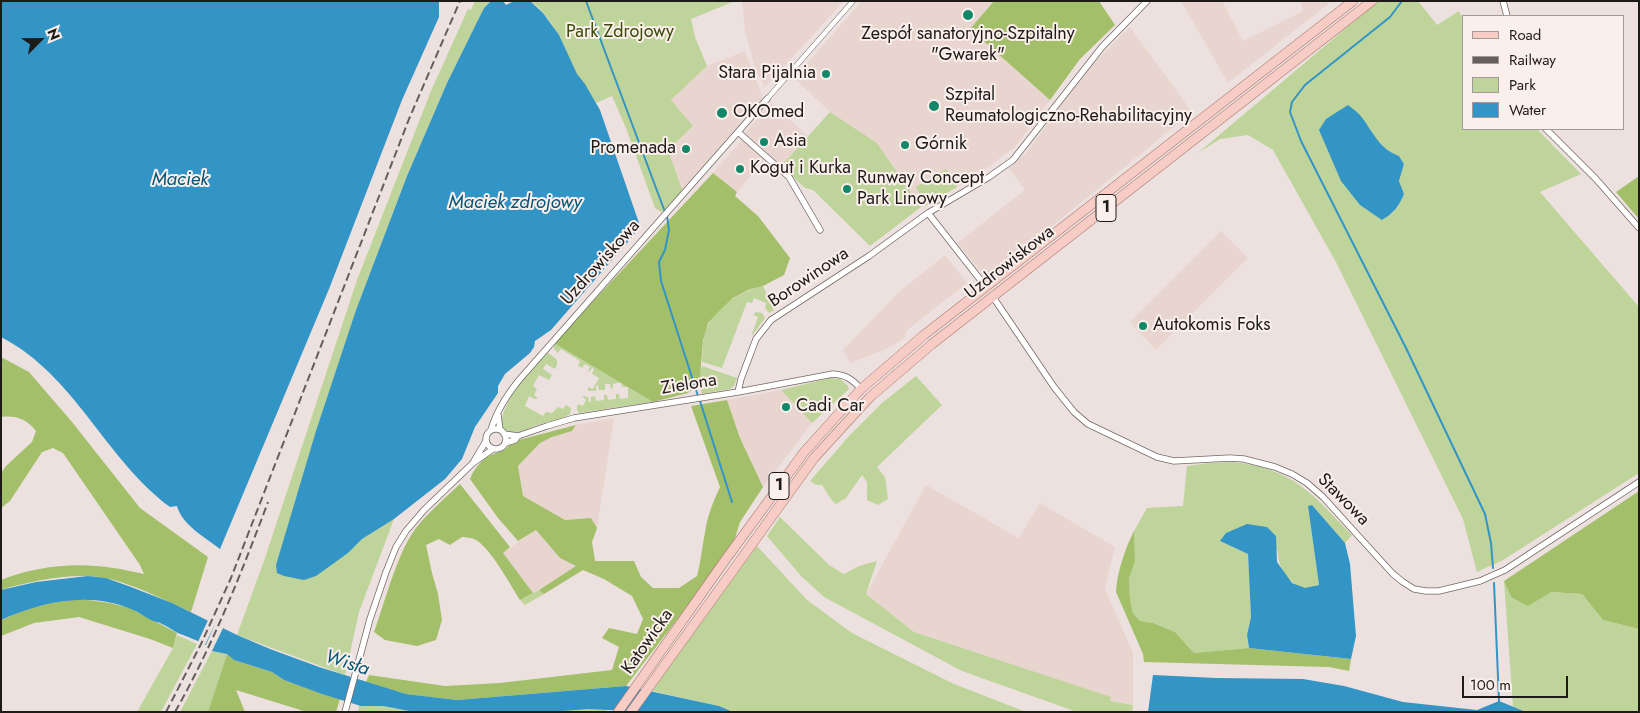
<!DOCTYPE html>
<meta charset="utf-8">
<style>
body{margin:0}
#map{position:relative;width:1640px;height:713px;overflow:hidden;background:#ece1de;font-family:Jost,sans-serif}
canvas{display:block}
.frame{position:absolute;inset:0;border:2px solid #1d1a18;pointer-events:none}
.legend{position:absolute;left:1462px;top:15px;width:162px;height:115px;box-sizing:border-box;background:#faefeb;border:1px solid #a29a97;margin:0;padding:6px 9px;list-style:none;font-size:15px;color:#1d1a18}
.legend li{display:flex;align-items:center;gap:10px;height:25px}
.legend b{width:25px;border:1px solid #a29a97}
.north{position:absolute;left:15px;top:15px;width:50px;height:50px;-webkit-text-stroke:4px #faefeb;paint-order:stroke;rotate:67deg;font-size:14px;font-weight:700;line-height:20px;text-align:center;color:#1d1a18}
.north::after{content:'';display:block;margin:auto;width:18px;height:22px;background:#1d1a18;clip-path:polygon(50% 0,100% 100%,50% 72%,0 100%)}
.scale{position:absolute;left:1462px;top:676px;width:106px;height:22px;box-sizing:border-box;border:2px solid #1d1a18;border-top:0;padding-left:6px;font-size:15px;line-height:18px;white-space:nowrap;color:#1d1a18;-webkit-text-stroke:4px #faefeb;paint-order:stroke}
</style>
<div id="map">
<canvas width="1640" height="713"></canvas>
<div class="frame"></div>
<ul class="legend">
<li><b style="height:6px;background:#f7ccc5"></b>Road</li>
<li><b style="height:6px;background:#645e5c"></b>Railway</li>
<li><b style="height:14px;background:#bfd49a"></b>Park</li>
<li><b style="height:14px;background:#3394c6"></b>Water</li>
</ul>
<div class="north">N</div>
<div class="scale">100 m</div>
</div>
<script>
const ctx = document.querySelector('canvas').getContext('2d');
ctx.lineJoin = 'round';
function paint(path, color) {
  ctx.fillStyle = color;
  ctx.fill(path, 'evenodd');
}
function stroke(path, color, width, dash) {
  ctx.strokeStyle = color;
  ctx.lineWidth = width;
  ctx.lineCap = dash ? 'butt' : 'round';
  ctx.setLineDash(dash || []);
  ctx.stroke(path);
}
function drawText(font, color, halo, rows, align = 'center') {
  ctx.font = font + ' Jost,sans-serif';
  ctx.lineWidth = 4;
  ctx.setLineDash([]);
  ctx.textBaseline = 'middle';
  ctx.strokeStyle = halo;
  ctx.fillStyle = color;
  for (const [text, x, y, turn = 0] of rows) {
    ctx.save();
    ctx.translate(x, y);
    ctx.rotate((+turn || 0) * Math.PI / 180);
    ctx.textAlign = isNaN(turn) ? turn : align;
    if (halo) ctx.strokeText(text, 0, 0);
    ctx.fillText(text, 0, 0);
    ctx.restore();
  }
}
paint(new Path2D(`
 M742,1H844L765,87L756,71L752,57L745,31Z
 M862,1H994L970,29L1050,100L1015,147L980,173L926,206L921,207L877,143L830,112L794,78Z
 M1181,1H1222L1243,41L1303,11L1301,1H1332L1228,83Z
 M1130,27L1192,112L1051,227L985,276L957,243L1025,190L1009,168L1026,153L1088,69Z
 M745,51L763,99L683,192L668,150L693,126L671,100L707,66Z
 M771,103L808,136L781,166L745,133Z
 M743,139L765,159L737,192L713,173Z
 M1221,231L1248,258L1156,350L1130,322Z
 M945,255L967,283L906,331L905,337L902,340L884,350L851,363L843,350L899,292Z
 M781,390L812,423L763,487L740,438L727,400Z
 M614,418L597,528L591,518L565,520L523,496L518,466L540,443L552,437L572,431L576,425Z
 M926,485L1019,538L1040,503L1115,547L1105,589L1133,653V705L1110,701V697L914,632L866,594Z
 M536,530L560,558L577,566L533,593L502,553Z`), '#e9d5cf');
paint(new Path2D(`
 M475,1H491L484,8L447,83L407,176L356,310L276,565L337,560L348,553L362,539L394,519L359,612L345,675L237,635L265,558L357,280L431,91L468,9L471,10Z
 M530,1H735L691,19L695,37L707,66L671,100L693,126L668,150L683,192L672,205L661,212L655,208L626,128L612,96L596,103C590,93 582,83 576,73C561,47 556,19 530,1Z
 M1378,1H1418L1437,25L1459,11L1464,23V129H1537L1581,174L1540,192L1639,307V473L1503,560L1477,572L1463,519L1337,264L1273,150L1248,135L1220,139L1198,153ZM1361,117C1372,133 1380,149 1399,156L1404,164L1399,181L1404,194L1398,207L1390,215Z
 M830,112L877,143L921,207L870,246L813,190L805,188L781,166Z
 M946,169L957,187L926,206L916,187Z
 M763,286L774,310L769,313L765,308L766,303L754,298L752,303L747,302L722,368L702,362C703,349 702,334 709,323C720,303 743,291 763,286Z
 M756,312L762,313L765,318L751,337L758,317L753,315Z
 M554,343L653,402L579,413L577,410V406L578,404L583,406L586,400L582,396L588,397L589,402H591V397L595,396L596,401L604,400V395H607L608,400L616,399V394H619L620,399L628,398V387H622L621,382L613,384V389L611,388L610,384H605V390H599L598,385L596,386V391H588V387L593,389L599,378L592,374L594,369L592,368L589,372L588,371L590,367L585,364L582,368L578,366L580,361L561,349L558,353L554,349Z
 M547,353L550,354L557,360V365L555,369L546,364L543,369L552,375L549,380L539,375L533,386L537,389L534,395L538,398L535,399L529,396L525,406L543,416L546,412L552,413L558,407L563,409L566,405L571,408L570,414C562,420 547,422 537,425C531,427 525,431 519,432C473,439 533,361 547,353Z
 M702,366L737,378L734,386L730,389L702,394L698,381Z
 M916,376L942,405L877,467L885,477L888,499L878,505L867,500V482L862,475L846,498L836,504C827,496 828,493 822,485H816L810,481L849,436L882,403Z
 M830,378L840,379L848,386L849,389L812,423L781,390Z
 M1233,462C1294,469 1312,494 1352,535L1345,543L1312,505L1308,506L1319,585C1314,586 1308,589 1304,588C1288,584 1277,566 1278,551L1220,541L1248,554L1251,617L1247,635L1249,648L1194,653L1175,632L1153,623L1140,621L1133,613L1130,600L1129,579L1135,561L1134,531L1147,508L1183,506L1187,466L1210,463Z
 M780,517L829,565L844,574L859,566L877,561L866,594L914,632L1111,697L1110,701L1133,705L1132,712H1077L962,671L824,597L801,576L767,536Z
 M757,546L807,600L852,633L954,684L1026,712H733L719,706L652,691Z
 M1504,581L1511,597L1551,592L1582,594L1603,620L1639,629V712H1526L1513,707Z
 M539,590L544,594L525,605L520,600Z
 M177,635L197,644L161,712H137L173,648Z
 M212,651L227,654L208,712H180Z
 M359,705L383,706L415,712H358Z
 M567,709H607L605,712H550Z`), '#bfd49a');
paint(new Path2D(`
 M994,1H1099L1115,25L1080,59L1050,100L970,29Z
 M713,173L737,192L735,196L758,216L790,258L784,275L763,286L748,290L733,298L720,310L708,323L703,340L700,378L695,387L688,393L653,402L554,343Z
 M1639,176V219L1616,192Z
 M1,357L29,372L72,422L140,508L208,557L191,612C166,601 132,583 105,578C74,572 31,581 1,590V580C36,566 76,562 113,568C123,569 133,572 144,574L140,565L63,453L53,448L42,452L10,501L1,508V473L6,466L32,442L36,431C27,419 16,415 1,417Z
 M727,400L740,438L763,487L740,522L734,541L699,591L626,686L457,700L406,694L366,682L369,675L445,686L500,683L612,670L619,647L602,638L609,628L637,634L643,619L632,596L604,579L583,570L544,594L539,590L576,566L560,558L536,530L518,541L498,518L470,479C473,470 482,459 491,455C500,451 506,452 511,442L576,425L572,431L552,437L540,443L518,466L523,496L565,520L591,518L597,528L592,542L595,561H634L641,577L653,588H679L697,576C701,561 702,547 705,533C707,517 713,502 720,487L691,406Z
 M460,484L510,547L503,553L533,593L520,600C511,586 489,545 474,539C471,538 466,537 462,537L450,545L439,539L426,545L432,573L438,594L442,620L436,640L417,646L385,640L374,632C385,602 397,553 416,528C429,512 445,498 460,484Z
 M1639,491V629L1603,620L1582,594L1551,592L1528,606L1511,597L1504,581Z
 M1134,531L1135,561L1129,579L1130,600L1133,613L1140,621L1153,623L1175,632L1194,653L1249,648L1351,659L1349,671L1329,667L1144,662L1143,654L1116,592C1117,572 1125,549 1134,531Z
 M80,599L110,603L130,608L177,633L173,648L150,639L79,617L34,623L1,636V620L4,619C28,608 53,601 80,599Z
 M227,654L234,660L272,672L284,680L326,695L340,699L336,712H307L236,690L245,712H208Z`), '#a3bf6a');
paint(new Path2D(`
 M1,1H439V17L402,100L329,289L220,549C205,537 182,525 177,506L170,507C105,459 75,375 1,337Z
 M491,1H503L506,5L514,1H530L543,13L559,35L577,74L585,84L600,110L639,223L634,235L564,315L551,330L535,341L534,347L530,353L505,374L498,386V393L475,427L462,459L445,479L394,519L362,539L348,553L316,576L304,580L284,576L277,573L276,565L316,431L356,310L407,176L447,83L477,22L484,8Z
 M1348,105C1353,109 1359,113 1363,119C1374,134 1380,149 1399,156L1404,164L1399,181L1404,194C1399,206 1394,213 1382,220L1360,205L1341,181L1319,130L1326,119Z
 M1312,505L1345,543L1350,564L1356,636L1351,659L1249,648L1247,635L1251,617L1248,554L1220,541L1226,533L1247,524L1267,527L1276,536L1277,562L1292,583L1305,588L1319,585L1308,506Z
 M88,576L106,578L131,587L172,603L237,635L270,649L319,667L406,694L457,700L626,686L719,706L733,712H650L588,709L550,712H415L383,706H361L322,694L284,680L272,672L234,660L227,654L212,651C206,642 186,637 176,632C171,629 167,626 162,624C159,622 155,622 151,620C145,617 139,612 131,609C88,591 42,602 1,620V590L36,582Z
 M1153,675L1216,678L1303,679L1344,686L1403,702L1477,710L1499,701L1526,712H1148Z`), '#3394c6');
paint(new Path2D(`
 M209,618L216,622L204,647L197,644Z
 M216,622L224,626L211,653L205,647Z`), '#ece1de');
stroke(new Path2D(`
 M586,1L665,212
 M1402,1L1390,17L1305,85L1292,102L1290,112L1301,141L1406,348L1485,514L1491,543L1493,568
 M667,216L669,230L665,250L659,262L661,281L698,396
 M700,401L732,502
 M1494,583L1499,701`), '#3394c6', 2);
const pedestrian = new Path2D(`
 M767,99L853,1`);
const minor = new Path2D(`
 M1503,1L1507,16
 M1546,129L1596,179L1639,228
 M738,132L789,177L820,230
 M928,213L986,287
 M993,297L1054,387L1074,412L1088,424L1157,457L1174,461L1230,458L1244,459L1275,467L1292,474L1307,483L1323,497L1393,574L1403,582L1414,589L1426,591H1439L1480,581L1505,570L1639,482
 M738,392L741,379L756,339L771,320L869,256L928,213L989,177L1013,160L1102,47L1147,1
 M498,415L500,430
 M486 439a10 10 0 1 1 20 0a10 10 0 1 1-20 0Z
 M491,430C496,412 507,395 519,380L767,99
 M504,434L518,436
 M505,443L515,440L518,436L547,426L574,418L738,392L833,374C846,375 852,379 861,389
 M474,461L486,441
 M345,712L370,619L386,572L396,547L406,531L424,510L473,463L493,449`);
const primary = new Path2D(`
 M618,712L726,559L805,451L861,389L924,335L1353,1
 M631,712L814,458L870,397L932,344L1372,1`);
stroke(pedestrian, '#726865', 5.5);
stroke(minor, '#726865', 7);
stroke(primary, '#a77870', 10);
stroke(pedestrian, '#fff', 4.5);
stroke(minor, '#fff', 5.5);
stroke(primary, '#f7ccc5', 9);
stroke(new Path2D(`
 M166,712L201,644L231,578L409,119L460,1
 M175,712C213,645 241,574 268,502`), '#645e5c', 2, [8, 4]);
for (const [x, y, r, color] of [
 [968,15,6,"#128869"],
 [826,74,5,"#128869"],
 [934,106,6,"#128869"],
 [722,113,6,"#128869"],
 [764,142,5,"#128869"],
 [905,145,5,"#128869"],
 [686,149,5,"#128869"],
 [740,169,5,"#128869"],
 [847,189,5,"#128869"],
 [1143,326,5,"#128869"],
 [786,407,5,"#128869"]
]) {
  const dot = new Path2D();
  dot.arc(x, y, r, 0, 2 * Math.PI);
  ctx.fillStyle = color;
  ctx.fill(dot);
  stroke(dot, '#faefeb', 2);
}
for (const [x, y, w] of [
 [1106,208,20],
 [779,486,20]
]) {
  const box = new Path2D();
  box.roundRect(x - w / 2, y - 13.5, w, 27, 4);
  ctx.fillStyle = '#faefeb';
  ctx.fill(box);
  stroke(box, '#1d1a18', 1);
}
drawText('bold 16px', '#1d1a18', null, [
 ["1",1106,208],
 ["1",779,486]
]);
drawText('18px', '#384908', '#faefeb', [
 ["Park Zdrojowy",620,33]
]);
drawText('18px', '#1d1a18', '#faefeb', [
 ["Zespół sanatoryjno-Szpitalny",968,35,"center"],
 ["\"Gwarek\"",968,56,"center"],
 ["Stara Pijalnia",816,74,"right"],
 ["Szpital",945,96],
 ["Reumatologiczno-Rehabilitacyjny",945,117],
 ["OKOmed",733,113],
 ["Asia",774,142],
 ["Górnik",915,145],
 ["Promenada",676,149,"right"],
 ["Kogut i Kurka",750,169],
 ["Runway Concept",857,179],
 ["Park Linowy",857,200],
 ["Autokomis Foks",1153,326],
 ["Cadi Car",796,407]
], 'left');
drawText('18px', '#1d1a18', '#faefeb', [
 ["Uzdrowiskowa",601,263,-48],
 ["Uzdrowiskowa",1010,263,-38],
 ["Borowinowa",809,278,-34],
 ["Zielona",689,385,-9],
 ["Stawowa",1343,500,45],
 ["Katowicka",648,642,-55]
]);
drawText('italic 19px', '#065476', '#faefeb', [
 ["Maciek",180,180],
 ["Maciek zdrojowy",515,203],
 ["Wisła",347,664,18]
]);
</script>
